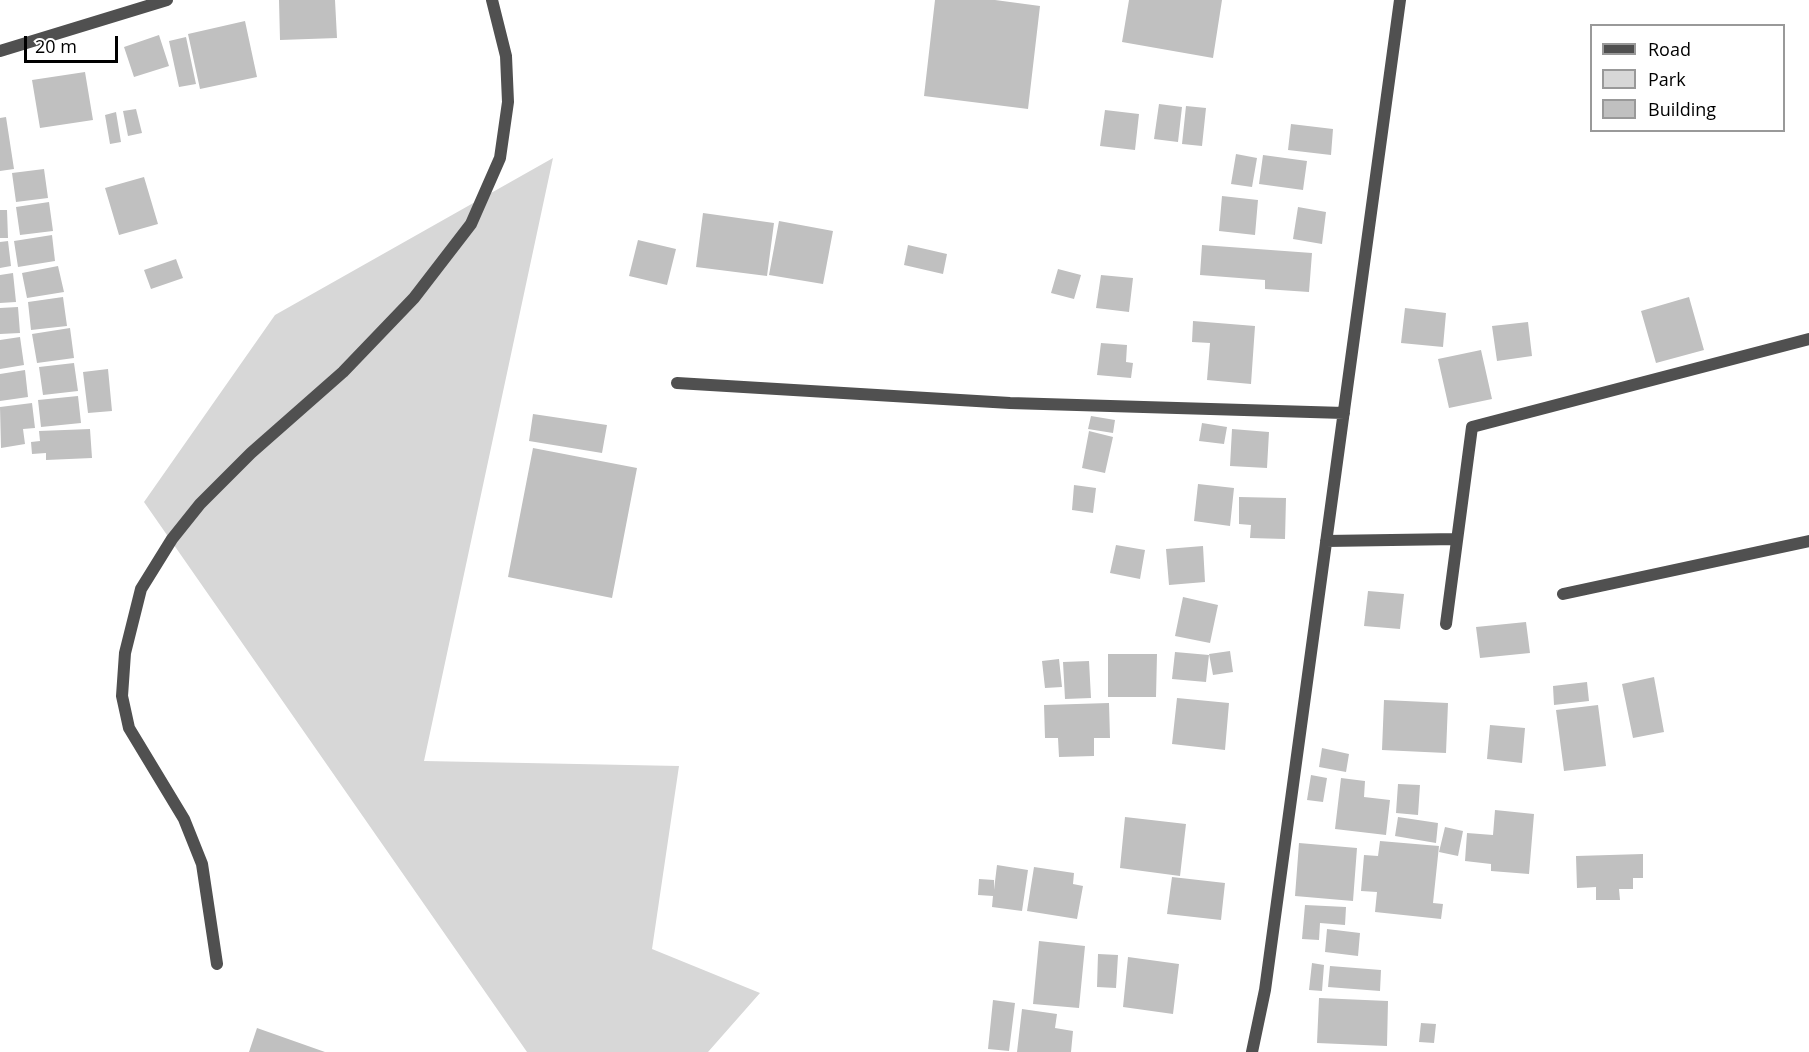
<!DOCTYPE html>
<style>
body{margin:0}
#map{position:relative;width:1809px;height:1052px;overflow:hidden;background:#fff;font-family:"Open Sans",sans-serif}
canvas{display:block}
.legend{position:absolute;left:1590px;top:24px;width:195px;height:108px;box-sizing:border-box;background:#fff;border:2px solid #999;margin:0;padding:8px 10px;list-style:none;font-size:18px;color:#000}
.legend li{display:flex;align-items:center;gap:12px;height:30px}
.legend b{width:30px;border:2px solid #999}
.scale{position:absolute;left:24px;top:36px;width:94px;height:27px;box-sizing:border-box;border:3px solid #000;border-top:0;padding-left:8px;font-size:18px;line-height:21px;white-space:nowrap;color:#000;-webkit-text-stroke:4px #fff;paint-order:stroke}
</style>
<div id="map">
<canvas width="1809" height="1052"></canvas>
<ul class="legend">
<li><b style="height:8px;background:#505050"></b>Road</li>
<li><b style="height:16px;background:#d7d7d7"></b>Park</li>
<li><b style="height:16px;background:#c0c0c0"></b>Building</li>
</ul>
<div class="scale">20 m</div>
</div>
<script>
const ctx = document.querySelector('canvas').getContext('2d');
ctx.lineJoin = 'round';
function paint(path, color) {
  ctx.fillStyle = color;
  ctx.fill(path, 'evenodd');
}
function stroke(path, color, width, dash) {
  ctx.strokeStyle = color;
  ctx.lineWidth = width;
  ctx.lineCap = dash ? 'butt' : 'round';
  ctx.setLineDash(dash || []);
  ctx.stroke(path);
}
paint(new Path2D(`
 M553,158L424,761L679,766L652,949L760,993L708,1052H527L144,502L275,315Z`), '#d7d7d7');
paint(new Path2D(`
 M279,0H335L337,38L280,40Z
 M935,0H995L1040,6L1028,109L924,96Z
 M1129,0H1222L1213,58L1122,42Z
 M245,21L257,77L200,89L188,34Z
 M159,35L169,66L134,77L124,47Z
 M186,37L196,84L179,87L169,41Z
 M85,72L93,120L40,128L32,80Z
 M1159,104L1182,107L1178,142L1154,139Z
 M1186,106L1206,108L1202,146L1182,144Z
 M136,109L142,133L128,136L123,111Z
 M1105,110L1139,114L1135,150L1100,146Z
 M116,112L121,142L110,144L105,115Z
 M6,117L14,169L0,171V118Z
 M1291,124L1333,129L1331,155L1288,150Z
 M1236,154L1257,158L1252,187L1231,184Z
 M1263,155L1307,161L1303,190L1259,184Z
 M44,169L48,198L16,202L12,173Z
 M144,177L158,224L119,235L105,188Z
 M1222,196L1258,200L1255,235L1219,231Z
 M49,202L53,231L20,235L16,207Z
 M1298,207L1326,212L1322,244L1293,239Z
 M0,210H7L8,238H0Z
 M703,213L774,223L767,276L696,267Z
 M779,221L833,231L823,284L769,275Z
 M52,235L55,261L18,267L14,241Z
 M638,240L676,249L667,285L629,276Z
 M8,241L11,266L0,268V242Z
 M908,245L947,254L943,274L904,265Z
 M1202,245L1312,253L1309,292L1265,289V280L1200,275Z
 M176,259L183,278L151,289L144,270Z
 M58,266L64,292L27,298L22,273Z
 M1058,269L1081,275L1074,299L1051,293Z
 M13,273L16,302L0,303V275Z
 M1101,275L1133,278L1129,312L1096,308Z
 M63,297L67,326L31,330L28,302Z
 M1689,297L1704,350L1656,363L1641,311Z
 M18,307L20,333L0,334V308Z
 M1405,308L1446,313L1443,347L1401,343Z
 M1193,321L1255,326L1251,384L1207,380L1210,343L1192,342Z
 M1528,322L1532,356L1497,361L1492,326Z
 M70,328L74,358L37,363L32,334Z
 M20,337L24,365L0,369V340Z
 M1101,343L1127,345L1126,362L1133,363L1131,378L1097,375Z
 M1481,350L1492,399L1449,408L1438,359Z
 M74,363L78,391L43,395L39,367Z
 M108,369L112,411L88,413L83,372Z
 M25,370L28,397L0,401V374Z
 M78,396L81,423L41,427L38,400Z
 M32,403L35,428L23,429L25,444L1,448L0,407Z
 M533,414L607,425L602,453L529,441Z
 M1091,416L1115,420L1113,433L1088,429Z
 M1202,423L1227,427L1224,444L1199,441Z
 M90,429L92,458L46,460V453L32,454L31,442L40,441L39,431Z
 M1232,429L1269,432L1267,468L1230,466Z
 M1089,431L1113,437L1105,473L1082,468Z
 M533,448L637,468L612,598L508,577Z
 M1198,484L1234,488L1230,526L1194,521Z
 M1074,485L1096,488L1093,513L1072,510Z
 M1239,497L1286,498L1285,539L1250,538L1251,525L1239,524Z
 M1116,545L1145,550L1140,579L1110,573Z
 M1203,546L1205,582L1169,585L1166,549Z
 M1368,591L1404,594L1400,629L1364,626Z
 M1183,597L1218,605L1210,643L1175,636Z
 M1526,622L1530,653L1480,658L1476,627Z
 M1230,651L1233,672L1213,675L1209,654Z
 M1175,652L1209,655L1206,682L1172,679Z
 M1108,654H1157L1156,697H1108Z
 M1059,659L1062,687L1045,688L1042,661Z
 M1089,661L1091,698L1065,699L1063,662Z
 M1654,677L1664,732L1633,738L1622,684Z
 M1587,682L1589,701L1554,705L1553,686Z
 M1177,698L1229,703L1225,750L1172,744Z
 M1384,700L1448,703L1446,753L1382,750Z
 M1109,703L1110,738H1094V756L1059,757L1058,738H1045L1044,705Z
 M1598,705L1606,766L1564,771L1556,710Z
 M1490,725L1525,728L1522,763L1487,759Z
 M1322,748L1349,754L1346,772L1319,767Z
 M1311,775L1327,778L1323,802L1307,800Z
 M1341,778L1365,781L1364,797L1390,800L1386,835L1335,829Z
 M1398,784L1420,785L1418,815L1396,813Z
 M1495,810L1534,814L1529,874L1491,871V864L1465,861L1467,833L1493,835Z
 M1125,817L1186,824L1180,876L1120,868Z
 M1398,817L1438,823L1436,843L1395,836Z
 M1445,827L1463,831L1458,856L1439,852Z
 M1380,841L1439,846L1433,903L1443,904L1441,919L1375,912L1377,892L1361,891L1364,855L1378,856Z
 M1299,843L1357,848L1353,901L1295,896Z
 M1643,854V878H1633V889H1619L1620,900H1596V887L1577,888L1576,856Z
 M997,865L1028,870L1022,911L992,907L993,896L978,895L979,879L994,880V890Z
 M1034,867L1074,873L1073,884L1083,886L1077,919L1027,911Z
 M1172,877L1225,883L1221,920L1167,914Z
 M1305,905L1346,907L1345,925L1320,923L1319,940L1302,939Z
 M1327,929L1360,933L1358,956L1325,952Z
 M1039,941L1085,946L1079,1008L1033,1004Z
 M1098,954L1118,955L1116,988L1097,987Z
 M1128,957L1179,964L1173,1014L1123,1007Z
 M1312,963L1324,965L1322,991L1309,990Z
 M1330,966L1381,970L1380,991L1328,987Z
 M1319,998L1388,1001L1387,1046L1317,1043Z
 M993,1000L1015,1003L1009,1051L988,1049Z
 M1022,1009L1057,1014L1055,1028L1073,1031L1071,1052H1017Z
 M1421,1023L1436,1024L1434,1043L1419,1042Z
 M257,1028L325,1052H249Z`), '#c0c0c0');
stroke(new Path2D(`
 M0,51L167,0
 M677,383L1010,403L1344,413
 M1326,541L1457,539
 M1563,594L1809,541
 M1446,624L1472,427L1809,339
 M217,964L202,864L184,819L129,728L122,696L125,653L141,589L172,539L200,504L251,453L343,372L414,298L471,224L500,158L508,102L506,56L492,0
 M1252,1052L1265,990L1400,0`), '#505050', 12);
</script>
